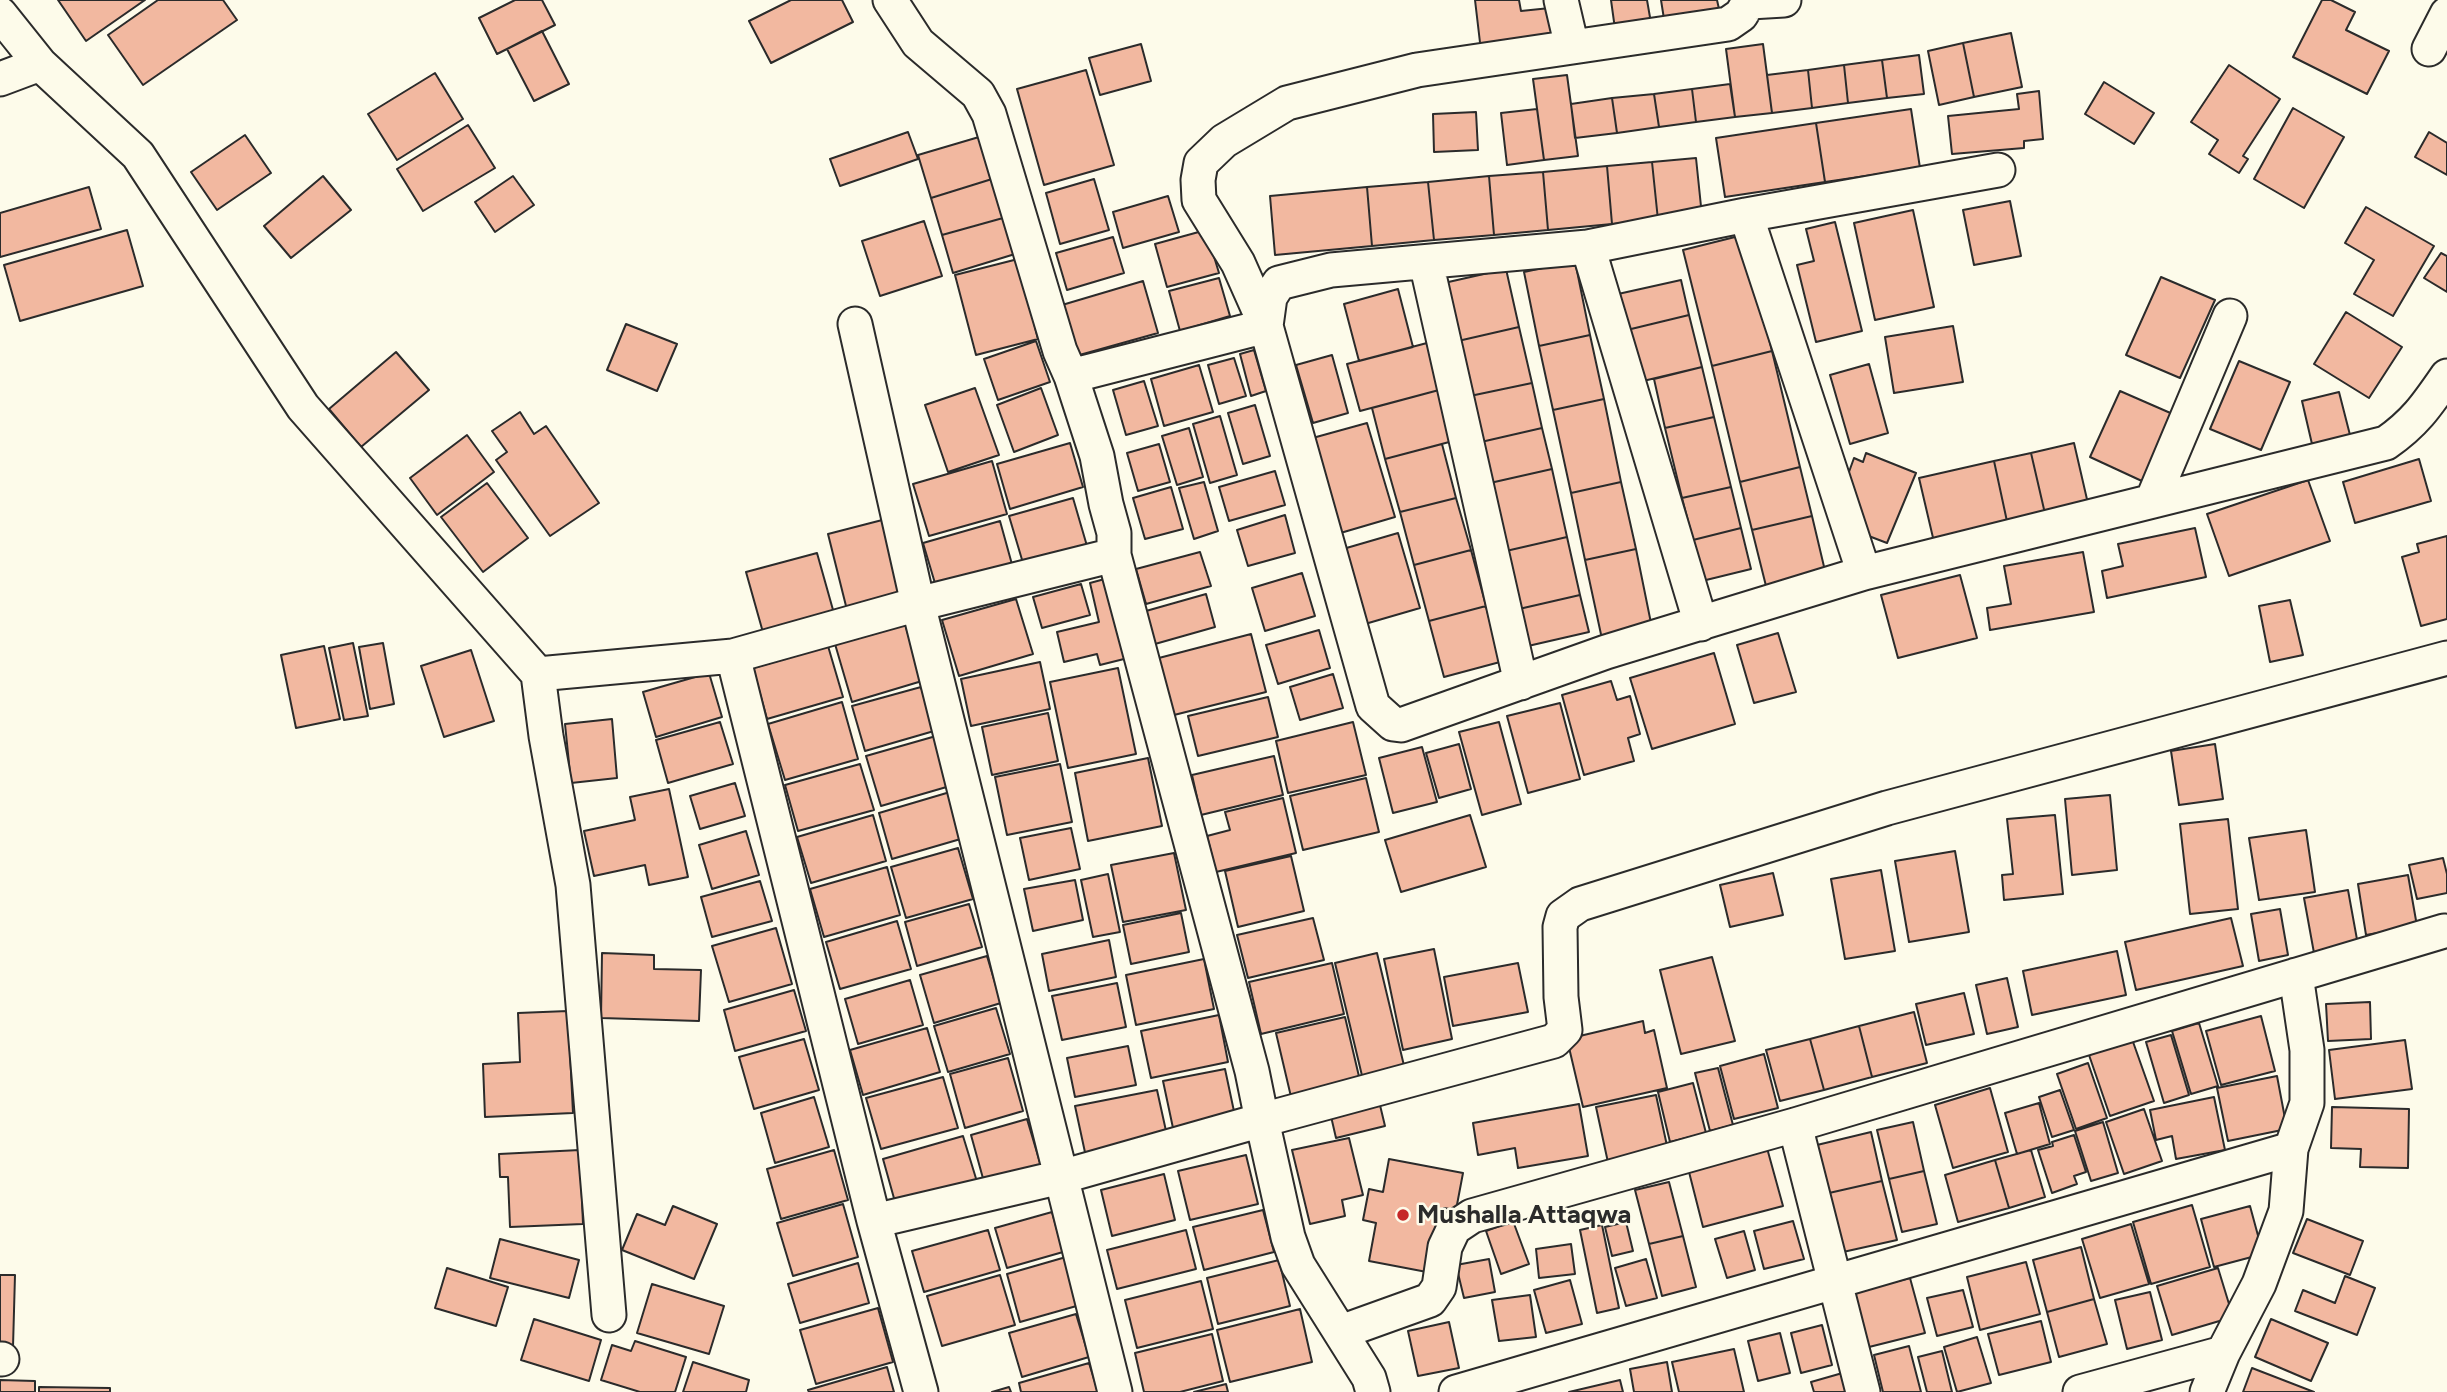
<!DOCTYPE html>
<style>
body{margin:0}
canvas{display:block;background:#fdfbea}
</style>
<canvas width="2447" height="1392"></canvas>
<script>
const ctx = document.querySelector('canvas').getContext('2d');
ctx.lineJoin = 'round';
function paint(path, color) {
  ctx.fillStyle = color;
  ctx.fill(path, 'evenodd');
}
function stroke(path, color, width, dash) {
  ctx.strokeStyle = color;
  ctx.lineWidth = width;
  ctx.lineCap = dash ? 'butt' : 'round';
  ctx.setLineDash(dash || []);
  ctx.stroke(path);
}
function drawText(font, color, halo, rows, align = 'center') {
  ctx.font = font + ' Figtree,sans-serif';
  ctx.lineWidth = 5;
  ctx.setLineDash([]);
  ctx.textBaseline = 'middle';
  ctx.strokeStyle = halo;
  ctx.fillStyle = color;
  for (const [text, x, y, turn = 0] of rows) {
    ctx.save();
    ctx.translate(x, y);
    ctx.rotate((+turn || 0) * Math.PI / 180);
    ctx.textAlign = isNaN(turn) ? turn : align;
    if (halo) ctx.strokeText(text, 0, 0);
    ctx.fillText(text, 0, 0);
    ctx.restore();
  }
}
const building = new Path2D(`
 M58,0H145L86,41Z
 M158,0H223L237,20L143,85L108,35Z
 M515,0H542L555,25L497,54L479,18Z
 M791,0H842L853,22L771,63L749,21Z
 M1475,0H1519L1521,11L1550,8L1555,41L1481,51Z
 M1611,0H1647L1651,23L1615,29Z
 M1661,0H1717L1719,9L1664,19Z
 M2322,0H2331L2355,12L2346,30L2389,51L2367,94L2293,57Z
 M542,31L569,84L534,101L507,49Z
 M2011,33L2022,87L1974,97L1963,43Z
 M1963,43L1974,97L1939,105L1928,51Z
 M1141,44L1151,81L1100,95L1089,58Z
 M1763,44L1772,113L1735,117L1726,49Z
 M1919,55L1924,94L1887,98L1882,60Z
 M1882,60L1887,98L1848,103L1844,65Z
 M1844,65L1848,103L1812,108L1808,70Z
 M2229,65L2280,99L2243,156L2248,159L2239,173L2209,154L2218,140L2191,122Z
 M1086,70L1114,165L1044,185L1017,89Z
 M1808,70L1812,108L1772,113L1767,75Z
 M435,73L463,119L397,160L368,114Z
 M1567,75L1578,156L1544,160L1533,79Z
 M2104,82L2154,113L2134,144L2085,114Z
 M1730,84L1735,117L1696,122L1692,89Z
 M1692,89L1696,122L1659,127L1654,94Z
 M2039,91L2043,139L2024,141V148L1952,154L1948,116L2019,109L2017,94Z
 M1654,94L1659,127L1617,133L1612,98Z
 M1612,98L1617,133L1575,138L1571,104Z
 M2293,108L2344,137L2304,208L2254,179Z
 M1537,109L1544,160L1507,165L1501,113Z
 M1911,109L1920,168L1825,182L1816,123Z
 M1476,112L1478,150L1434,152L1433,114Z
 M1816,123L1825,182L1725,197L1716,138Z
 M468,125L495,168L423,211L397,169Z
 M908,132L918,159L840,186L830,159Z
 M2429,132L2447,143V175L2415,157Z
 M245,135L271,173L217,210L191,172Z
 M979,137L992,179L931,198L918,155Z
 M1696,158L1702,216L1658,220L1652,162Z
 M1652,162L1658,220L1612,224L1607,166Z
 M1607,166L1612,224L1548,230L1543,172Z
 M1543,172L1548,230L1494,235L1489,176Z
 M323,176L351,210L291,258L264,226Z
 M513,176L534,205L495,232L475,202Z
 M1489,176L1494,235L1434,240L1428,182Z
 M992,179L1003,218L942,235L931,198Z
 M1094,179L1109,230L1060,244L1046,193Z
 M1428,182L1434,240L1372,246L1367,187Z
 M89,187L101,229L0,257V213Z
 M1367,187L1372,246L1275,255L1270,196Z
 M1168,196L1179,232L1123,248L1113,212Z
 M2010,201L2021,256L1974,265L1963,210Z
 M2366,207L2434,246L2393,316L2354,294L2374,260L2345,243Z
 M1913,210L1934,307L1875,320L1854,223Z
 M1003,218L1015,254L953,273L942,235Z
 M924,221L942,276L880,296L862,241Z
 M1835,222L1862,331L1816,342L1797,265L1814,261L1806,229Z
 M127,230L143,286L20,321L4,265Z
 M1206,230L1219,273L1167,287L1155,244Z
 M1743,235L1772,351L1712,366L1683,250Z
 M1113,237L1124,273L1067,290L1056,253Z
 M2441,253L2447,256V292L2424,278Z
 M1018,259L1038,339L976,355L955,275Z
 M1575,261L1590,335L1539,346L1524,272Z
 M1506,269L1519,327L1458,341L1444,283Z
 M2161,277L2215,300L2180,378L2126,355Z
 M1219,278L1230,316L1180,331L1169,291Z
 M1681,280L1689,315L1627,330L1618,294Z
 M1143,281L1158,333L1076,356L1062,305Z
 M1398,289L1413,347L1359,361L1344,304Z
 M2346,312L2402,347L2369,398L2314,364Z
 M1689,315L1702,367L1639,382L1627,330Z
 M626,324L677,344L657,391L607,370Z
 M1953,326L1963,382L1894,393L1885,337Z
 M1519,327L1532,383L1470,396L1458,341Z
 M1590,335L1604,399L1553,410L1539,346Z
 M1036,341L1050,382L998,400L984,359Z
 M1427,343L1439,390L1360,411L1347,364Z
 M1254,350L1266,391L1251,396L1240,354Z
 M1772,351L1800,467L1740,482L1712,366Z
 M396,352L429,390L361,447L329,409Z
 M1332,355L1348,413L1313,423L1296,365Z
 M1234,358L1246,396L1219,404L1208,365Z
 M2239,361L2290,382L2261,450L2210,429Z
 M1869,364L1888,433L1850,444L1830,375Z
 M1199,365L1213,412L1164,426L1151,379Z
 M1702,367L1714,417L1665,428L1654,379Z
 M1144,381L1158,426L1126,435L1113,390Z
 M1532,383L1542,428L1481,442L1470,396Z
 M975,388L999,455L948,472L925,405Z
 M1041,388L1058,435L1014,452L997,405Z
 M1439,390L1453,441L1385,459L1372,408Z
 M2120,391L2175,415L2144,482L2090,457Z
 M2339,392L2350,435L2312,444L2302,401Z
 M1604,399L1621,482L1571,493L1553,410Z
 M1255,405L1270,456L1243,464L1228,413Z
 M520,412L534,434L546,426L599,503L550,536L496,460L507,452L492,431Z
 M1220,416L1237,475L1210,483L1193,424Z
 M1714,417L1731,487L1682,498L1665,428Z
 M1367,423L1395,517L1337,534L1309,439Z
 M1189,428L1203,477L1177,485L1162,436Z
 M1542,428L1552,469L1490,483L1481,442Z
 M467,435L494,472L437,515L410,478Z
 M1070,443L1083,487L1010,509L997,464Z
 M2074,443L2089,508L2046,518L2031,453Z
 M1159,444L1170,482L1138,491L1127,453Z
 M1442,444L1456,498L1400,512L1385,459Z
 M1866,453L1916,473L1887,543L1853,530L1846,506L1853,487L1845,483L1854,458L1863,462Z
 M2031,453L2046,518L2008,526L1994,461Z
 M2419,459L2431,501L2355,523L2343,482Z
 M992,461L1007,514L929,536L913,484Z
 M1994,461L2008,526L1934,542L1919,478Z
 M1800,467L1812,516L1752,530L1740,482Z
 M1552,469L1567,537L1506,551L1490,483Z
 M1275,471L1285,505L1229,521L1219,487Z
 M2308,480L2330,541L2229,576L2207,514Z
 M1204,482L1218,531L1194,539L1179,488Z
 M1621,482L1636,549L1585,560L1571,493Z
 M487,483L528,538L483,572L441,517Z
 M1171,487L1183,529L1145,539L1133,498Z
 M1731,487L1741,528L1693,540L1682,498Z
 M1073,498L1087,546L1023,563L1009,516Z
 M1456,498L1471,550L1414,565L1400,512Z
 M1285,515L1295,553L1248,566L1237,530Z
 M1812,516L1826,575L1767,590L1752,530Z
 M890,518L910,594L847,610L828,534Z
 M1000,521L1013,568L937,590L923,543Z
 M1741,528L1751,569L1702,581L1693,540Z
 M2195,528L2206,577L2107,598L2102,571L2123,566L2118,544Z
 M1398,533L1420,608L1365,624L1343,549Z
 M2447,536V619L2421,626L2402,557L2419,552L2417,544Z
 M1567,537L1580,595L1519,609L1506,551Z
 M1636,549L1652,628L1602,639L1585,560Z
 M1471,550L1486,606L1429,621L1414,565Z
 M1200,552L1211,586L1146,604L1136,569Z
 M2083,552L2094,612L1990,630L1987,608L2011,604L2004,566Z
 M817,553L835,617L764,636L746,572Z
 M1302,573L1315,616L1265,631L1252,588Z
 M1960,575L1977,638L1898,658L1881,595Z
 M1112,577L1132,657L1100,665L1097,654L1064,662L1057,632L1099,622L1090,583Z
 M1081,584L1090,615L1042,628L1033,597Z
 M1206,594L1215,627L1155,644L1146,611Z
 M1580,595L1589,632L1528,646L1519,609Z
 M1016,599L1033,654L959,676L942,620Z
 M2290,600L2303,655L2270,662L2259,606Z
 M1486,606L1500,662L1444,677L1429,621Z
 M905,624L922,681L852,702L835,644Z
 M1319,630L1330,668L1278,684L1266,645Z
 M1778,633L1796,692L1754,703L1737,645Z
 M1251,634L1266,692L1170,716L1155,659Z
 M353,643L368,716L344,720L329,648Z
 M383,643L394,704L370,709L359,647Z
 M324,646L340,719L296,728L281,655Z
 M828,646L843,697L767,719L753,668Z
 M471,650L494,721L444,737L421,666Z
 M1714,653L1735,724L1652,749L1630,678Z
 M1040,662L1050,709L971,726L961,679Z
 M1118,668L1136,754L1068,768L1050,682Z
 M709,673L722,717L656,737L643,692Z
 M1333,674L1343,708L1300,720L1290,687Z
 M1611,681L1617,700L1630,696L1640,734L1628,738L1634,761L1584,775L1562,695Z
 M921,687L934,731L865,751L852,706Z
 M1268,697L1278,737L1198,756L1188,716Z
 M842,702L858,759L785,780L768,724Z
 M1560,703L1580,779L1528,793L1507,716Z
 M1048,713L1058,761L992,775L982,727Z
 M612,719L617,778L571,783L565,724Z
 M720,722L733,764L668,783L656,740Z
 M1353,722L1366,775L1288,793L1276,741Z
 M1499,722L1521,804L1482,815L1459,732Z
 M936,736L950,786L881,806L866,756Z
 M1459,744L1471,789L1439,798L1426,753Z
 M2215,744L2223,799L2179,805L2171,751Z
 M1422,747L1437,802L1393,813L1379,758Z
 M1274,756L1283,795L1201,815L1192,775Z
 M1148,758L1162,826L1088,841L1075,773Z
 M860,764L874,810L798,831L785,785Z
 M1060,764L1072,822L1007,835L995,777Z
 M1366,778L1379,832L1303,850L1290,796Z
 M735,783L745,816L700,829L690,796Z
 M669,789L688,877L649,885L645,865L594,876L584,831L635,820L630,797Z
 M950,792L964,838L892,859L879,813Z
 M2110,795L2117,870L2072,875L2065,799Z
 M1283,798L1296,853L1216,872L1207,836L1230,830L1225,812Z
 M873,815L886,861L811,883L797,837Z
 M1470,815L1486,867L1401,892L1385,840Z
 M2055,815L2063,894L2004,900L2002,875L2013,874L2007,819Z
 M2228,819L2238,909L2190,914L2180,824Z
 M1071,828L1080,869L1029,880L1020,838Z
 M2306,830L2315,892L2259,900L2249,838Z
 M746,831L759,875L712,889L699,845Z
 M958,848L973,899L906,918L891,867Z
 M1955,851L1969,932L1909,942L1895,861Z
 M1174,853L1186,910L1123,922L1111,865Z
 M1291,856L1304,911L1238,927L1225,871Z
 M2443,858L2447,874V893L2417,899L2409,865Z
 M887,867L900,915L824,937L810,889Z
 M1881,870L1895,951L1845,959L1831,879Z
 M1773,873L1783,915L1730,927L1720,885Z
 M1108,874L1120,932L1093,937L1081,880Z
 M2408,875L2417,926L2366,935L2358,884Z
 M1075,880L1083,920L1033,931L1024,889Z
 M760,881L772,921L712,937L701,897Z
 M2348,890L2358,945L2314,953L2304,898Z
 M969,904L982,947L917,966L905,922Z
 M2280,909L2288,955L2259,961L2251,914Z
 M1181,913L1189,952L1131,964L1123,925Z
 M1313,918L1324,960L1248,978L1237,935Z
 M2231,918L2243,966L2136,990L2125,942Z
 M897,921L911,969L840,989L826,942Z
 M776,928L792,984L729,1002L712,946Z
 M1109,940L1116,977L1049,991L1042,954Z
 M1434,949L1452,1039L1403,1050L1384,959Z
 M2117,951L2126,995L2032,1015L2023,971Z
 M602,953L654,955V969L701,970L699,1021L601,1018Z
 M1377,953L1406,1074L1364,1084L1335,963Z
 M987,956L1001,1003L934,1023L920,975Z
 M1712,957L1735,1041L1681,1054L1660,970Z
 M1204,959L1214,1009L1136,1025L1126,975Z
 M1332,963L1344,1014L1261,1034L1249,982Z
 M1518,963L1528,1012L1453,1026L1444,977Z
 M2007,978L2018,1027L1987,1034L1976,985Z
 M910,980L923,1025L858,1044L845,999Z
 M1117,983L1126,1027L1062,1040L1052,996Z
 M794,990L806,1031L735,1051L724,1010Z
 M1964,993L1974,1034L1926,1045L1916,1004Z
 M2370,1002L2371,1039L2328,1041L2326,1004Z
 M996,1008L1010,1054L948,1072L934,1026Z
 M568,1011L573,1113L485,1117L483,1064L520,1062L518,1013Z
 M1914,1012L1927,1063L1872,1077L1859,1026Z
 M1219,1015L1228,1062L1151,1078L1141,1031Z
 M2261,1016L2275,1071L2221,1085L2206,1031Z
 M1345,1017L1361,1085L1292,1101L1276,1033Z
 M1643,1021L1645,1033L1654,1030L1667,1088L1583,1107L1567,1039Z
 M2199,1023L2218,1086L2191,1094L2172,1031Z
 M1859,1026L1872,1077L1824,1090L1810,1039Z
 M927,1028L940,1072L863,1095L850,1050Z
 M2171,1035L2189,1095L2164,1103L2146,1042Z
 M804,1039L819,1090L754,1109L739,1057Z
 M1810,1039L1824,1090L1780,1101L1766,1050Z
 M2132,1039L2154,1101L2110,1116L2089,1055Z
 M2405,1040L2412,1089L2335,1099L2329,1050Z
 M1128,1046L1136,1085L1075,1097L1067,1058Z
 M1764,1054L1778,1108L1734,1119L1720,1066Z
 M1008,1058L1023,1111L965,1128L950,1074Z
 M2088,1063L2107,1118L2076,1129L2057,1074Z
 M1718,1068L1733,1125L1710,1131L1695,1073Z
 M1225,1069L1235,1116L1173,1128L1163,1081Z
 M2277,1076L2287,1129L2228,1141L2217,1088Z
 M943,1077L958,1128L881,1149L866,1098Z
 M1693,1083L1706,1133L1670,1142L1658,1092Z
 M1990,1088L2008,1152L1953,1168L1935,1105Z
 M1157,1090L1168,1140L1086,1157L1075,1106Z
 M2060,1090L2074,1130L2052,1137L2039,1097Z
 M1656,1095L1669,1155L1609,1167L1596,1107Z
 M814,1097L829,1147L775,1163L761,1113Z
 M2214,1097L2225,1150L2176,1159L2172,1136L2156,1140L2150,1110Z
 M1379,1101L1385,1126L1336,1138L1330,1112Z
 M2039,1103L2050,1144L2017,1154L2005,1113Z
 M1579,1104L1588,1156L1518,1168L1515,1148L1478,1155L1473,1123Z
 M2332,1107L2409,1109L2408,1168L2360,1167L2361,1149L2331,1148Z
 M2144,1109L2162,1161L2124,1174L2106,1122Z
 M1027,1119L1041,1166L984,1182L971,1135Z
 M1913,1122L1924,1171L1889,1179L1877,1130Z
 M2103,1122L2118,1173L2091,1181L2075,1131Z
 M1871,1132L1882,1181L1829,1193L1817,1145Z
 M2074,1135L2086,1172L2074,1176L2077,1184L2052,1193L2038,1150L2053,1146L2052,1142Z
 M963,1136L978,1185L897,1209L883,1159Z
 M1349,1138L1363,1195L1342,1200L1345,1216L1310,1224L1292,1150Z
 M1767,1148L1783,1206L1703,1227L1688,1168Z
 M580,1150L583,1224L510,1227L508,1177H500L499,1154Z
 M834,1150L848,1200L781,1219L767,1169Z
 M2031,1150L2045,1197L2009,1208L1995,1160Z
 M1246,1155L1258,1204L1190,1220L1178,1171Z
 M1389,1159L1463,1173L1456,1210L1444,1208L1432,1273L1369,1261L1376,1223L1363,1220L1369,1189L1383,1192Z
 M1995,1160L2009,1208L1958,1222L1945,1175Z
 M1924,1171L1937,1224L1902,1232L1889,1179Z
 M1164,1174L1175,1220L1112,1236L1101,1190Z
 M1882,1181L1897,1240L1843,1252L1829,1193Z
 M1669,1182L1683,1236L1649,1244L1635,1190Z
 M843,1204L858,1257L793,1276L777,1223Z
 M2192,1205L2210,1267L2151,1284L2133,1222Z
 M673,1206L717,1224L694,1279L622,1250L637,1214L665,1225Z
 M2250,1206L2263,1254L2214,1267L2201,1219Z
 M1263,1210L1274,1252L1204,1270L1193,1227Z
 M1052,1212L1063,1252L1007,1268L995,1228Z
 M2307,1219L2363,1241L2350,1275L2293,1253Z
 M1513,1221L1529,1264L1501,1274L1486,1231Z
 M1793,1221L1804,1259L1764,1269L1754,1231Z
 M1626,1222L1633,1251L1612,1256L1605,1227Z
 M2131,1224L2149,1284L2100,1298L2082,1239Z
 M1602,1225L1619,1308L1597,1313L1580,1230Z
 M988,1230L1000,1270L924,1292L912,1251Z
 M1186,1230L1196,1269L1117,1289L1107,1250Z
 M1744,1231L1755,1270L1727,1278L1715,1239Z
 M1683,1236L1696,1287L1662,1296L1649,1244Z
 M500,1239L579,1260L569,1298L490,1278Z
 M1571,1244L1575,1274L1539,1278L1536,1249Z
 M2081,1247L2094,1299L2047,1312L2033,1260Z
 M1066,1257L1080,1305L1020,1322L1007,1274Z
 M1489,1259L1495,1292L1464,1298L1456,1265Z
 M1646,1259L1657,1298L1626,1306L1615,1268Z
 M1279,1260L1290,1306L1218,1324L1207,1278Z
 M2026,1262L2040,1314L1980,1330L1967,1277Z
 M858,1263L869,1303L800,1323L788,1284Z
 M447,1268L508,1287L496,1326L435,1308Z
 M2218,1268L2233,1317L2172,1335L2157,1286Z
 M0,1275H15L13,1347H0Z
 M1000,1275L1015,1325L942,1346L927,1296Z
 M2345,1276L2375,1288L2357,1335L2295,1311L2303,1290L2335,1303Z
 M1910,1278L1925,1333L1869,1347L1854,1292Z
 M1570,1280L1582,1324L1546,1333L1534,1290Z
 M1201,1281L1213,1329L1137,1348L1125,1300Z
 M652,1284L724,1306L709,1354L637,1333Z
 M1963,1290L1973,1327L1937,1336L1927,1298Z
 M2150,1292L2162,1340L2127,1349L2115,1300Z
 M1530,1295L1536,1337L1499,1341L1492,1300Z
 M2094,1299L2107,1344L2059,1357L2047,1312Z
 M878,1308L893,1362L816,1384L800,1330Z
 M1300,1309L1312,1362L1230,1382L1217,1330Z
 M1076,1314L1089,1357L1022,1377L1009,1333Z
 M534,1319L601,1340L589,1381L521,1360Z
 M2271,1319L2328,1343L2311,1381L2255,1357Z
 M2041,1321L2051,1362L1999,1375L1988,1334Z
 M1449,1322L1459,1368L1418,1376L1408,1331Z
 M1822,1325L1832,1365L1801,1373L1791,1333Z
 M1780,1333L1790,1373L1758,1381L1748,1341Z
 M1212,1334L1223,1381L1180,1392H1144L1135,1353Z
 M1977,1337L1991,1383L1957,1392L1944,1347Z
 M635,1341L686,1357L675,1392H640L601,1380L612,1345L631,1351Z
 M1909,1346L1921,1392H1883L1874,1355Z
 M1734,1349L1744,1392H1679L1672,1362Z
 M1942,1351L1952,1392H1927L1918,1357Z
 M693,1362L749,1380L746,1392H683Z
 M1667,1362L1672,1392H1634L1630,1369Z
 M1089,1363L1098,1392H1021L1019,1383Z
 M887,1367L894,1392H809L808,1390Z
 M2252,1368L2314,1392H2243Z
 M1846,1372L1852,1392H1814L1811,1382Z
 M0,1380L35,1381V1392H0Z
 M1620,1380L1623,1392H1569Z
 M1226,1384L1228,1392H1194Z
 M39,1387L110,1388V1392H39Z
 M1009,1387L1011,1392H992Z`);
paint(building, '#f2b8a0');
stroke(building, '#2b2b2b', 2);
const street = new Path2D(`
 M890,0L918,43L978,94L989,114L1060,351L1071,376
 M1561,0L1572,47
 M1750,0L1741,15L1728,24L1417,70L1287,103L1224,141L1201,163L1198,180L1199,200L1238,263L1266,326L1373,706L1393,724L1401,725L1606,652L1864,573L2386,443C2415,423 2427,405 2447,376
 M1750,2L1784,0
 M0,14L40,64L138,155L303,407L538,674L733,656L918,604L1114,555V533L1106,504L1097,456L1071,376L1266,326L1270,297L1279,283L1331,270L1588,247L1746,215L1998,170
 M2429,49L2447,14
 M0,79L40,64
 M1746,215L1864,573
 M1588,247L1701,624
 M1426,262L1521,683
 M855,324L918,604L1115,1392
 M2152,501L2230,316
 M733,656L874,1221L1061,1177L1262,1120L1252,1071L1114,555
 M538,674L546,736L573,885L609,1315
 M1795,1125L1863,1392
 M874,1221L921,1392
 M1341,1332L1430,1300L1439,1287L1445,1247L1454,1228L1472,1216L1795,1125L2444,931
 M0,1359H2
 M1373,1392L1369,1378L1298,1265L1288,1237L1262,1120L1554,1041L1565,1030L1561,997L1560,927L1563,916L1580,904L1887,808L2447,658
 M1456,1392L2291,1149
 M2080,1392L2223,1353L2259,1284L2286,1211L2291,1149L2307,1103V1050L2296,975
 M2207,1392L2223,1353`);
stroke(street, '#2b2b2b', 37);
stroke(street, '#fdfbea', 33);
for (const [x, y, r, color] of [
 [1403,1215,7,"#c62828"]
]) {
  const dot = new Path2D();
  dot.arc(x, y, r, 0, 2 * Math.PI);
  ctx.fillStyle = color;
  ctx.fill(dot);
  stroke(dot, '#fdfbea', 2.5);
}
drawText('bold 26px', '#2b2b2b', '#fdfbea', [
 ["Mushalla Attaqwa",1417,1215]
], 'left');
</script>
